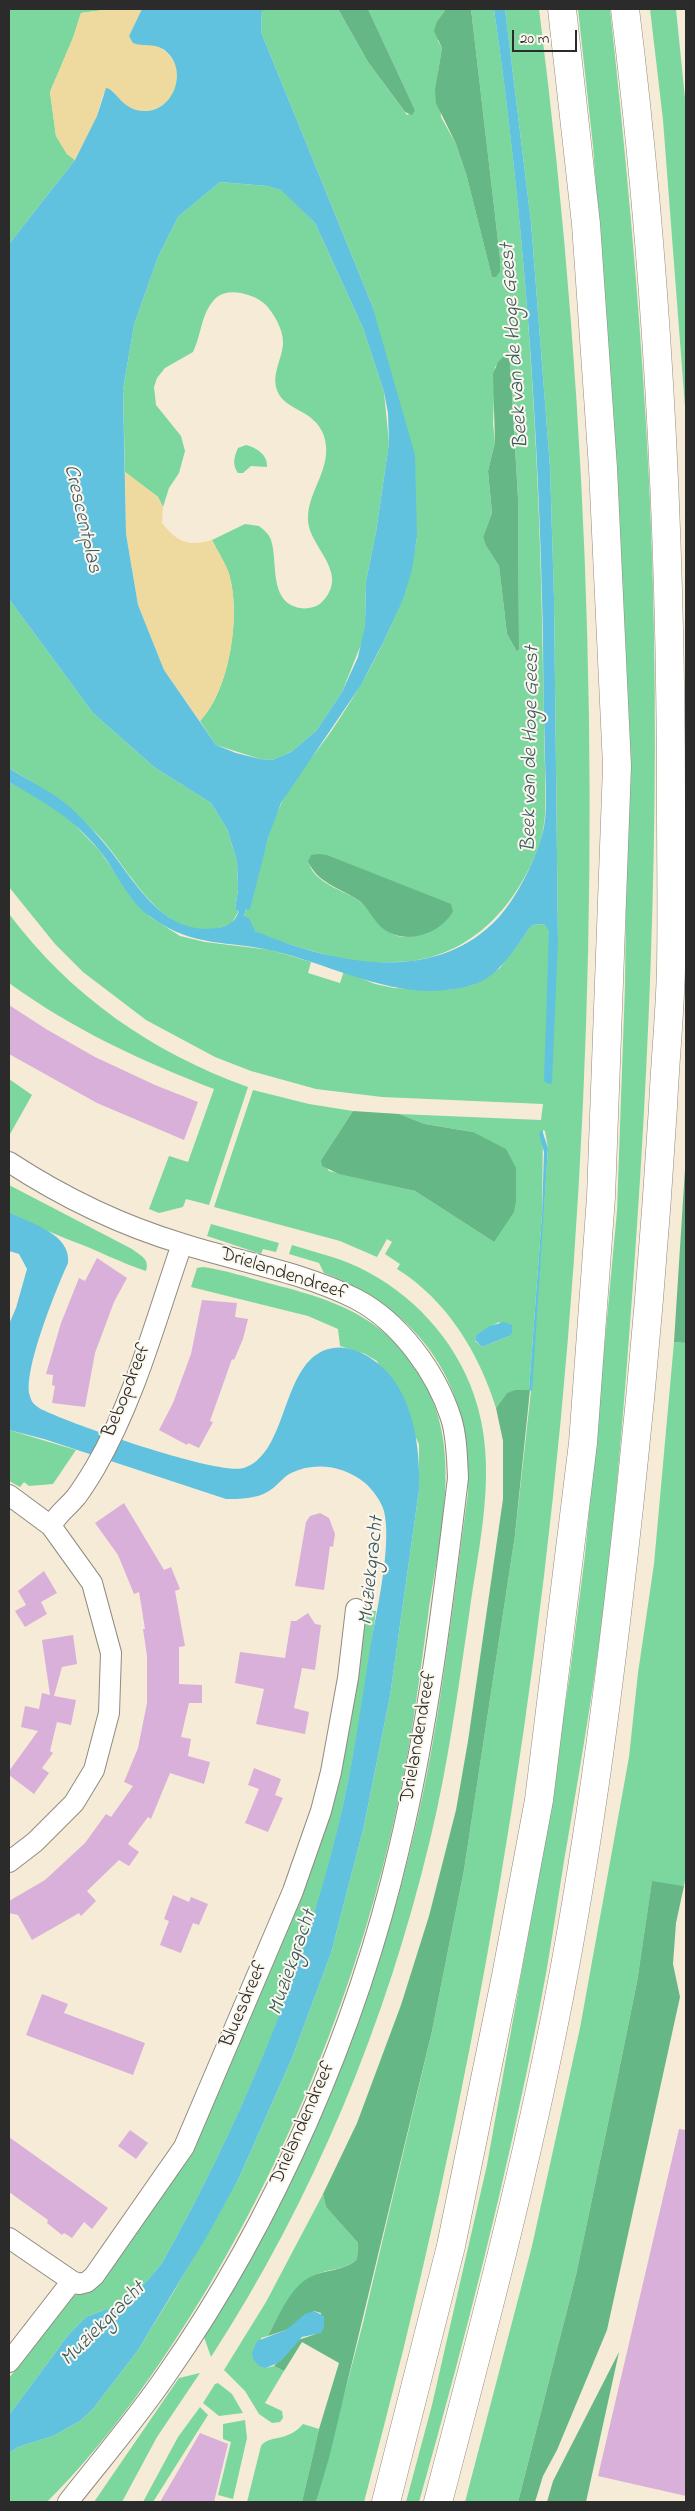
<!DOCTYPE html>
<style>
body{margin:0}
#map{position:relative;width:695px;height:2511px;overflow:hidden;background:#f6ebd7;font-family:"Indie Flower",sans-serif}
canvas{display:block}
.frame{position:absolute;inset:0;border:10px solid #2b2b2b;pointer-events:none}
.scale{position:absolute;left:512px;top:30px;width:65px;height:22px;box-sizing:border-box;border:2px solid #2b2b2b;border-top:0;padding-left:6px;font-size:15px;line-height:18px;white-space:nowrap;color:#2b2b2b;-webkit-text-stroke:4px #fbf7ec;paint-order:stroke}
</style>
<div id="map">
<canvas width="695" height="2511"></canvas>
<div class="frame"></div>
<div class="scale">20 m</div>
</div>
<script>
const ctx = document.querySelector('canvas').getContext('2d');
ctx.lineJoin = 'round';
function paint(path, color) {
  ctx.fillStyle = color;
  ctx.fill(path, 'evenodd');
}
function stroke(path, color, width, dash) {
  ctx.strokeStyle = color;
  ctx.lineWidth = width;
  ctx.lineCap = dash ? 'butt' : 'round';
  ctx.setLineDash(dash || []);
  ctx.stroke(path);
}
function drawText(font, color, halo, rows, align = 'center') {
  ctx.font = font + ' "Indie Flower",sans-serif';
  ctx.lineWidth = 4;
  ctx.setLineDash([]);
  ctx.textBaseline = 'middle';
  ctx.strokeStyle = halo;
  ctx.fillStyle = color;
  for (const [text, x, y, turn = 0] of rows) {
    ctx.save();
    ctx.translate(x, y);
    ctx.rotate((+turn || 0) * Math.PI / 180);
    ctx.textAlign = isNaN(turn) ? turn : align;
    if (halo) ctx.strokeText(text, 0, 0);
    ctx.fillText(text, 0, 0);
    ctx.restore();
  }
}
paint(new Path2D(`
 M9,9H111L81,13L73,38L50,92L56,136L67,154L75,160L9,244Z
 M262,9H338L368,62L407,115L415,110L368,9H446L437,21L438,41L442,48L438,72L441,117L456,144L467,177L492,277H495L500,272V258L471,9H494C526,228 540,450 543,671C544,703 544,735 545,768C545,793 548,821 539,845C516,909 466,962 394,962C384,962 374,963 364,963C347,961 266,940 254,930C249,926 249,921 244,917L246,909H250C259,874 265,837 281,804C293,778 314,756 330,733C371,673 406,609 417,537L372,305L261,32ZM504,357L510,360L518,498L519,649L517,652L507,634L499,566L486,546L483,537L492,513L488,471L495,442L493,424L495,367ZM327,855L453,912C446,923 438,927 426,932C384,951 380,912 353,897C338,889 307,878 309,858Z
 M505,9H539C645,840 584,1694 364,2502H316L363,2323L432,2031L464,1870L515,1535L531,1391L548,1148L545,1131L543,1130L542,1214L529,1390L507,1393L496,1408C479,1353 447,1300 397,1269L400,1264L385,1254L392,1242L387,1239L377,1257L340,1241L214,1207L253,1090L309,1104L353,1111L321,1160L329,1171L415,1191L494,1242L473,1132L425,1124L399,1114L541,1120L543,1104L382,1097L316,1089L251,1071L215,1057L146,1020L83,972L55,944L9,887V782L48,803L71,821L99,850L138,905L150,917L180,936L205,942L271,950L311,962L308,973L340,983L344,971L375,984L394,988L448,990L472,985L500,968L532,925L544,924L558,942L554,598L550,467L531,222ZM499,1322L509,1336L482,1347L475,1341L476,1335Z
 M578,9H610C625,147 638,286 646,424C663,710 654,998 633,1284C623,1418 613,1553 593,1686C584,1745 574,1803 564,1861C556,1911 549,1961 539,2011C507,2176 465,2340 419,2502H406L432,2405L487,2165L542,1858L569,1680L585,1555L617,1211L625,986L627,810L613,422L593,146Z
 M650,9H676L686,108V420L663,120Z
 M220,182L267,186L282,190L315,223L363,328L384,392L389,443L376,532L366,581L365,625L362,642L342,692L316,731L291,752L272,760L260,759L216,745L200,721C230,691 242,611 228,571C224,561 217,550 212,540L245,524L259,526C264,530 269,534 271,540C278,561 269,599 296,607C304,610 315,608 321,603C352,573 309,548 308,520C307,490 334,468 324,436C315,409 284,411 277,390C271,374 283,358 283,342C283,329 274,314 266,305C255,294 229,287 217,297C201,311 202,334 193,352L165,368L157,378L154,387L156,405L181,436L185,451L179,473L169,488L163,507L158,497L125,472L123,390L134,325L158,257L178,217Z
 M246,445C257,448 268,455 267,467L251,466L243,473H238C232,465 234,457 238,448Z
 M9,599L93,713L154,767L211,803L227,829L237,861L238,889L235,910L239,911L231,924C165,952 132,870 97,834C70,806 42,787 9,768Z
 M9,914C71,996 151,1052 248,1087L209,1205L186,1199L183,1207L159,1213L149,1209L169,1156L188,1162L214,1089C141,1061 72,1029 9,983Z
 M9,1079L32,1095L9,1136Z
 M9,1185L132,1249C141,1256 150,1259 146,1271C121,1263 97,1250 72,1241C50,1232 29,1224 9,1212Z
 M211,1224L279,1243L276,1252L263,1249L261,1254L207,1236Z
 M292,1245C314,1252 337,1257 358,1267C411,1292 455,1339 474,1395C499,1466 479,1543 469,1615C458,1690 448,1766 430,1840C386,2023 314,2198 211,2357L204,2337C233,2289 261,2242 286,2192C342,2078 385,1958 414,1834C441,1722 452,1607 468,1493C474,1388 422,1310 324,1273L319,1263L289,1254Z
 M203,1267C225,1270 246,1277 268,1283C339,1301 393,1319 428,1390C462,1460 438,1543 428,1616C421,1665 415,1715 406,1763C371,1949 303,2127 207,2289C161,2365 110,2439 47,2502H10L9,2453L18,2447L53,2436L80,2421L93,2409L138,2350L173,2293L238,2180L292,2058L331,1953L364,1826L390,1696L419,1490V1444L377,1361L365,1354L340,1346L338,1329L308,1316L191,1287L197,1268Z
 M674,1342L686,1343V1876L684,1886L652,1882L637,1982L616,2085L576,2275L518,2502H465L532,2246L580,2028L629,1757L638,1673L654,1564Z
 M9,1430L76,1450L53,1484L29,1486L24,1482L20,1487L9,1481Z
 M364,1610L376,1611C363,1706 348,1801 321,1893C283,2022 228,2146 162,2263L147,2281L131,2295L112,2307L86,2317L69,2334L9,2415V2378L72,2296L87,2292L179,2166L299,1890Z
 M323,2194L326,2207L358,2243L357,2259C346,2270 328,2269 314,2275C292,2286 279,2316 268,2336L261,2338L266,2368L274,2366L284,2371L265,2403L282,2411L283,2418L280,2422L272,2423L259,2414L245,2391L224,2370L266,2302Z
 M200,2373L157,2437L122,2502H94L179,2378Z
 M218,2383L232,2394L243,2413L219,2416L203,2403L215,2384Z
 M200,2407L208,2415L153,2502H143L178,2437Z
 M245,2420L247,2438L233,2499L218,2495L231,2442L223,2439V2424Z
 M303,2424L319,2429L302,2502H247L261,2446C269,2434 287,2443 303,2424Z`), '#7cd79e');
paint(new Path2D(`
 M338,9H368L415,110L412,115L405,112L368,62Z
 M446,9H471L500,258V272L496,277H492L467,177L456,144L436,103L435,90L442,48L434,31L437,21Z
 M504,356L510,360L518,498L519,649L517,652L507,634L499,566L486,546L483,537L492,513L488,471L495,442L493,374L498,362Z
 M319,854L327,855L451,904L453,912C439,935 403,947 380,926C372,918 368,907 358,900C340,888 317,883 308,861L311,855Z
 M353,1111L399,1114L425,1124L473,1132L506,1149L516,1168V1201L514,1212L494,1242L415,1191L339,1174L322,1166L321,1160Z
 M686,1153V1343L674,1342Z
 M515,1390H530L515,1535L464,1870L432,2031L329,2458L316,2502H302L319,2429L339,2363L302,2342L284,2371L274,2366L298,2340L316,2334L321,2313L314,2311L286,2330L268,2336C279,2316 291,2284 314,2275C328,2270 346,2270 357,2259L358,2243L326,2207L323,2194L357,2123L401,2005L429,1916L456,1810L468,1741L503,1499V1441L496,1408L507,1393Z
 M652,1881L684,1886L676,1923L673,1964L680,1997L607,2330L557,2450L543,2476L535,2502H518L576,2275L616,2085L637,1982Z
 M619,2352L586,2502H547L553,2481Z`), '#65b885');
paint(new Path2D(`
 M111,9H142L129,36L137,44C149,42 160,45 169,55C202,91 139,139 113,91L103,94L97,116L75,160L67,154L56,136L50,92L73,38L81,13Z
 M125,472L158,497L163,507L162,523C177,542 188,547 212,540C217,550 224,561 228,571C242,611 230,691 200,721L164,670L138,605L126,534Z`), '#eeda9e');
paint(new Path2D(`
 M142,9H262L261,32L372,305L415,455L417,537L412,570L403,599L384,641L361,685L281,803L268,838L250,910L246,909L244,916L249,918L255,931C331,963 435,987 499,917C518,896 538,855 544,827C548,804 545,779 545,756C544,716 543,677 543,637C539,427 524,217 494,9H505L531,222L550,467L554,598L558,942L552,1083L549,1084L544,1081L549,931L544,924L532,925C515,947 500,977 472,985C404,1006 337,966 274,951C228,940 194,948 152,918C128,902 117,872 99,850C71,816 45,803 9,782V768C29,781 51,791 70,807C84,820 97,834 109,849C136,883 164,936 216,928C228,927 235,922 239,911L235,910L238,889L237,861L227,829L211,803L154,767L93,713L9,599V244L75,160L97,116L106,88C116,89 122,111 144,111C175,112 190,67 163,49C153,43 143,47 133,43L129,36ZM220,182L267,186L281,190L315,223L363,328L384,392L388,413L389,443L376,532L366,581L365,625L358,657L342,692L316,731L291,752L272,760L260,759L236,753L216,745L164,670L138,605L126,534L123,390L134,325L158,257L178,217Z
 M542,1130L548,1148L532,1391L529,1390L542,1214L544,1152L539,1134Z
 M9,1212C30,1224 71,1233 68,1263C57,1287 22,1373 30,1396C31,1402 35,1405 39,1408C67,1423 219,1476 244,1468C283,1455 282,1385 312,1358C324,1347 340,1345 354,1350C410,1370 421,1438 419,1490L390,1696L364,1826L331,1953L292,2058L238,2180L207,2236L138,2350L93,2409L80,2421L53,2436L18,2447L9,2453V2415L69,2334L86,2317L112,2307L131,2295L147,2281L162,2263C239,2126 301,1980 338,1827C353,1767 361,1704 371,1643C377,1610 392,1543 384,1511C381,1501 373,1490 365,1483C345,1466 315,1461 291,1473C283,1477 277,1486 269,1491C256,1499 240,1499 226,1499L44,1439L9,1430V1324L16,1308L27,1269L19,1254L9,1251Z
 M504,1322L512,1325V1333L509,1336L482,1347L475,1340L476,1335L490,1326Z
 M314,2311L324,2316V2327L321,2333L302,2337L280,2362L266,2368L259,2366L253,2359L252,2353L257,2341L286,2330L305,2314Z`), '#60c2de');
paint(new Path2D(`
 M9,1005L46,1029L95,1057L155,1085L198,1102L184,1140L97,1103L9,1054Z
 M97,1258L127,1278L114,1302L95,1353L85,1407L52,1403L55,1386L52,1385L53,1375L46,1374L61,1323L79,1278L85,1281Z
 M202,1300L237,1303L235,1317L248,1319L243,1339L234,1360L232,1359L210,1421L213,1422L199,1448L188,1443L187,1445L159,1430L173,1403L191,1354Z
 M124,1503L164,1570L171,1567L180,1589L175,1591L185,1646L179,1647V1684L202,1685V1703H189L181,1737L191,1739L188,1756L210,1762L204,1784L170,1773L151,1819L148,1817L128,1844L139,1852L129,1866L119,1860L87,1891L96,1901L81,1916L79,1913L32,1940L18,1915L9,1913V1901L45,1880L85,1843L106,1814L111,1817L133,1786L124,1782L138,1748L147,1703V1656L143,1629H145L139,1592L134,1594L118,1555L95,1523Z
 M320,1513L329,1518L335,1534L333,1547L330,1546L324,1590L295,1586L306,1522L310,1516Z
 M44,1571L57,1593L41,1602L47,1614L25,1627L15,1611L26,1605L18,1591Z
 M308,1613L315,1624L321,1625L315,1670L302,1668L294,1708L309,1712L305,1734L256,1724L264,1689L235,1683L240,1652L285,1658L291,1621H296Z
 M73,1635L77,1664L62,1667L54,1696L76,1700L71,1725L57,1722L50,1751L53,1753L42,1768L49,1773L34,1794L9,1775V1771L38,1731L21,1727L25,1706L39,1709L42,1693L50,1695L42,1640Z
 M254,1768L281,1779L275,1795L283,1798L268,1832L245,1823L259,1789L248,1785Z
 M173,1895L189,1902L191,1897L208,1904L199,1925L193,1923L181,1953L160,1945L169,1921L164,1919Z
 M42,1994L68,2004L64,2013L145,2043L133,2075L26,2035Z
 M679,2129L686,2130V2496L598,2476Z
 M130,2130L148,2143L136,2159L118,2146Z
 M9,2137L108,2208L92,2229L84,2222L72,2238L64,2233L62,2235L47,2223L48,2220L9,2192Z
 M200,2433L228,2444L214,2502H160Z`), '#d9b0da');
const minor = new Path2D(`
 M9,1162C64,1198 120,1225 183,1244C240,1262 302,1272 356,1299C400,1322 436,1372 451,1418C457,1437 457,1459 458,1478C443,1602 428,1727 399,1849C357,2030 274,2221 167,2374C137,2418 101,2460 68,2502
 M9,1495L51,1526L92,1583L111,1653L109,1713L94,1770L74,1803L35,1842L9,1862
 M51,1526C58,1513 67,1508 76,1497C83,1488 89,1478 95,1468C135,1399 156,1319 182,1244
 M9,2238L72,2281L79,2284L87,2282L94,2276L184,2147L293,1891L321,1811L331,1772L348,1678L356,1609
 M9,2362L72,2281`);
const motorway = new Path2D(`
 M386,2502L451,2246L506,1976L539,1800L583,1443L601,1197L617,766L603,468L586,224L562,9
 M438,2502C482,2335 526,2168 559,1998C591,1833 612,1665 630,1498C644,1367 655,1238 663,1107C665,1061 670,1014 671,968C672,913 671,858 671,804C671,538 658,273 625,9`);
stroke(minor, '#908b81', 22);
stroke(motorway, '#908b81', 29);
stroke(minor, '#fff', 20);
stroke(motorway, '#fff', 28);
drawText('20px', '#2b2b2b', '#fbf7ec', [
 ["Drielandendreef",283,1275,18],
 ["Bebopdreef",128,1391,-68],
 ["Drielandendreef",420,1737,-80],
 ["Bluesdreef",245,2005,-67],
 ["Drielandendreef",304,2124,-66]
]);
drawText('italic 21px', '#3b5861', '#fbf7ec', [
 ["Beek van de Hoge Geest",516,346,-94],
 ["Crescentplas",81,519,77],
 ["Beek van de Hoge Geest",532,749,-89],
 ["Muziekgracht",373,1571,-84],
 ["Muziekgracht",294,1963,-71],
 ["Muziekgracht",104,2325,-45]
]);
</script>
